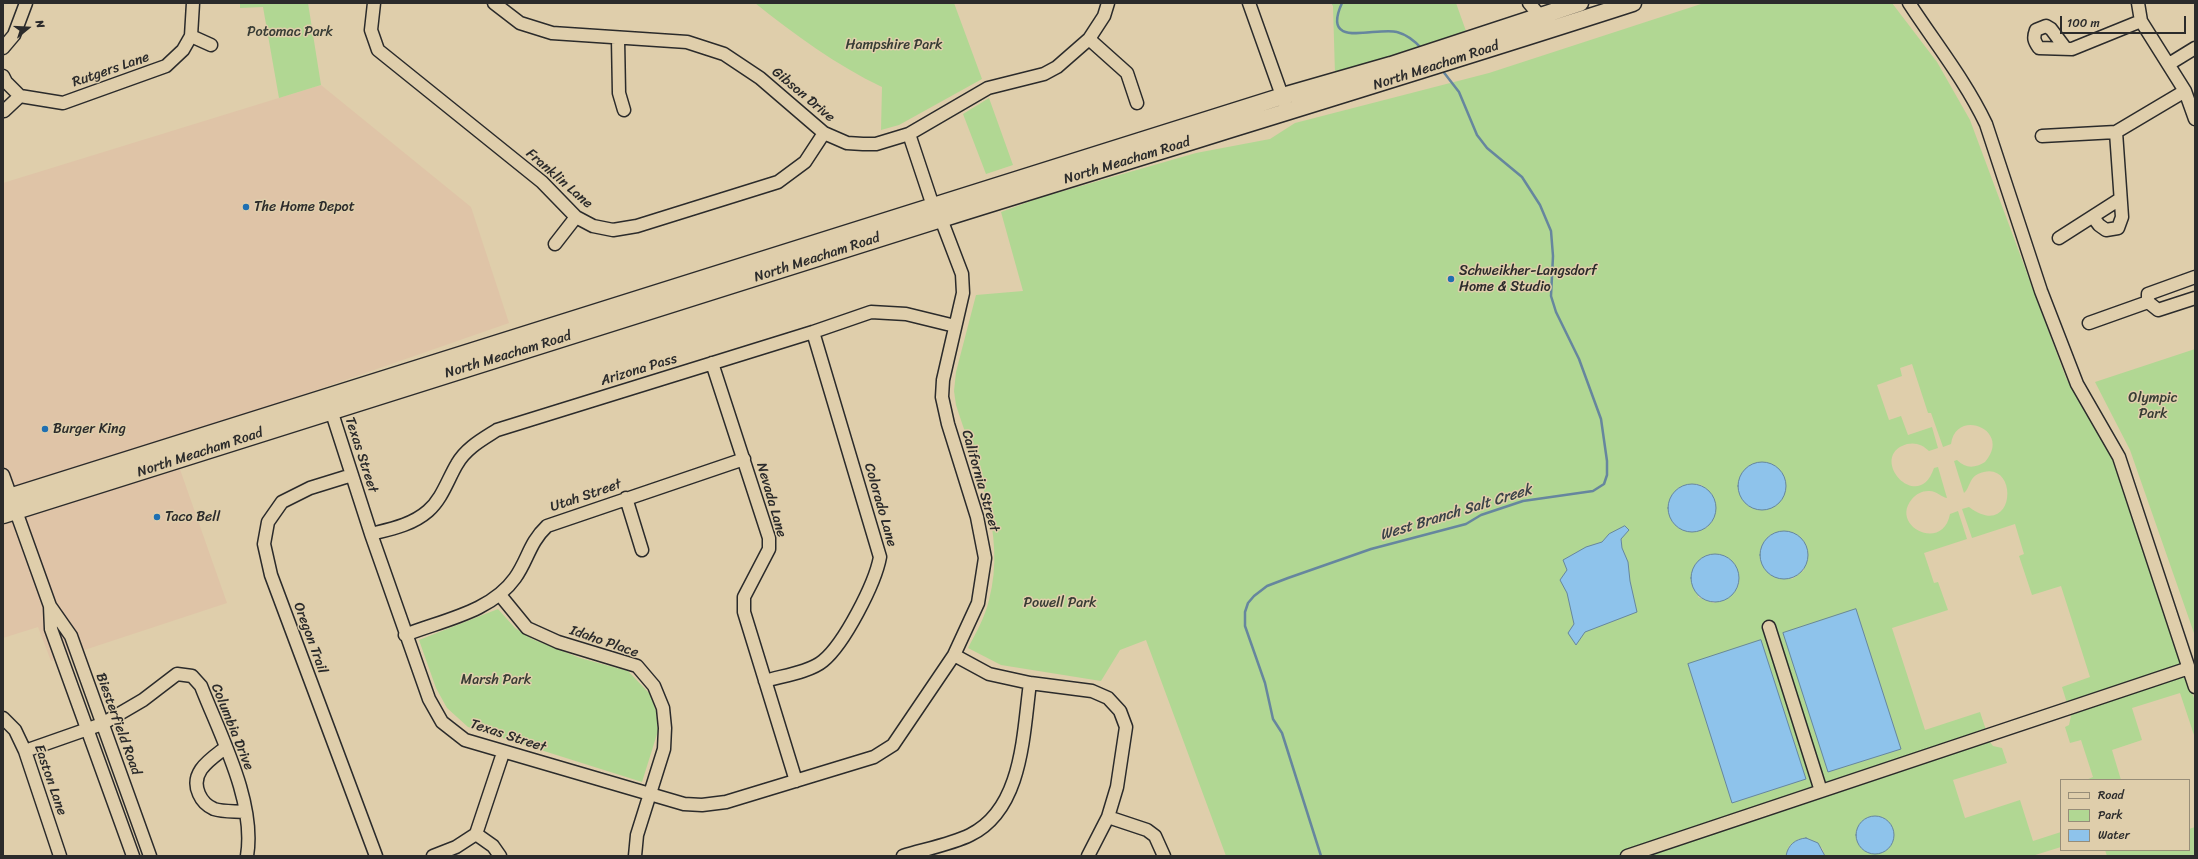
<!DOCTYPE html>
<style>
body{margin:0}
#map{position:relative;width:2198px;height:859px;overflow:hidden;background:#dfceab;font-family:Sriracha,sans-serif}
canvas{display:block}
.frame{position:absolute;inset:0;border:4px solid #2b2b2b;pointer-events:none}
.legend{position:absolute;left:2060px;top:779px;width:130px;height:72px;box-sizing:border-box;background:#dfceab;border:1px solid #978d78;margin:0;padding:5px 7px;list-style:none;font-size:12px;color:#2b2b2b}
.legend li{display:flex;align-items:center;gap:8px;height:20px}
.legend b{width:20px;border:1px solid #978d78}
.north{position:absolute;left:8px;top:8px;width:40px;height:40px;-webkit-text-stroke:3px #dfceab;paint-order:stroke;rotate:72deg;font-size:11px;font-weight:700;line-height:16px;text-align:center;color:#2b2b2b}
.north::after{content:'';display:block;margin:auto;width:14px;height:18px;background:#2b2b2b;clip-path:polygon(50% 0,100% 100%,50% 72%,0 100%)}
.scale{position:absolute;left:2060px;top:16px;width:126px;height:18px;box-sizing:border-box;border:2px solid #2b2b2b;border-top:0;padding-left:5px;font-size:12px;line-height:14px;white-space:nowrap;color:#2b2b2b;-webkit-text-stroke:3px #dfceab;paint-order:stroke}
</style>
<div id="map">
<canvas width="2198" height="859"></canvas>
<div class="frame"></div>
<ul class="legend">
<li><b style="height:5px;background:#dfceab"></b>Road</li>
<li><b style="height:11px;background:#b1d793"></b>Park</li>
<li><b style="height:11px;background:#8ec3eb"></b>Water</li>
</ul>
<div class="north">N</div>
<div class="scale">100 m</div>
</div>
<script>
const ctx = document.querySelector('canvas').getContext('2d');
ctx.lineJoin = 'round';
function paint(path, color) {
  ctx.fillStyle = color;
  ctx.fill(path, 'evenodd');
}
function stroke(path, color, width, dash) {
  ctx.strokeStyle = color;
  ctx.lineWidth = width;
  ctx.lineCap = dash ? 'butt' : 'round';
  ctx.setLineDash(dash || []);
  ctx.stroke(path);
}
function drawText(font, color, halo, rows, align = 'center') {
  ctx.font = font + ' Sriracha,sans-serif';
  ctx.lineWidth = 3;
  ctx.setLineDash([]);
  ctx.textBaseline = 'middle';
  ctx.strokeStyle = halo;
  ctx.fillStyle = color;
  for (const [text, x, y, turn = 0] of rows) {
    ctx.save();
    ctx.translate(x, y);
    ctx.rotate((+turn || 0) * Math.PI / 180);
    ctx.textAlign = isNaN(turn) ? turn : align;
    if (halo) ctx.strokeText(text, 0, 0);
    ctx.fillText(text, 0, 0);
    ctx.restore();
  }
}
paint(new Path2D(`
 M321,85L471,207L509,323L170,441L227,603L51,661L38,627L3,638V183Z`), '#dfc4a7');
paint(new Path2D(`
 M240,3H308L321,85L279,98L263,7L240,8Z
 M755,3H954L982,79L899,125L881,130L882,87C836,65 795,35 755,3Z
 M1331,3H1456L1466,31L1335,74L1333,6Z
 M1704,3H1892L1937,62L1970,120L2066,378L2114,459L2195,701V738L2180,693L2132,708L2142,740L2112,750L2121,780H2086L2093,777L2081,740L2070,743L2065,727L2069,725L2071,716L2062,687L2090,677L2061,586L2032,595L2019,556L2024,554L2015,524L1972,538L1962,509L1969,507C2017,543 2020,455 1978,474C1969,478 1970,488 1964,493L1954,461L1957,460C1966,469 1975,468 1985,462C2013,430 1956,407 1951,444L1943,447L1931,413H1928L1912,364L1900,368L1902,376L1877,385L1889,420L1901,416L1908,435L1932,427L1938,448L1929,451C1923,445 1916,442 1907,444C1866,456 1918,516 1934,468L1938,467L1947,498C1941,497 1936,490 1928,491C1922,491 1916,494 1912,499C1889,526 1943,553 1950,514L1958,511L1967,539L1924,553L1934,583L1938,582L1948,610L1892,628L1925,730L1980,712L1990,742L1993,746L2002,748L2007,763L1953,780L1965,818L2020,800L2033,841L2061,832V847L2032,856H1825L1822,848L1799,839L1789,846L1786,856H1226L1146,640L1120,650L1101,681L1001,665L968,648C976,633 985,617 989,600C1007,533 976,468 956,405L954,391L956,372L976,295L1023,291L1001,212L1039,198L1196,153L1270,139L1295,123L1489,73ZM1693,484L1702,485L1708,527L1692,532L1673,522C1663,503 1672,486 1693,484ZM1784,531L1804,570L1792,579L1764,543L1769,536ZM1715,554C1732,556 1741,568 1738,586L1714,603L1698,597L1707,555Z
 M989,98L1013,165L986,174L963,114Z
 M2195,349V636L2130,450L2095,382Z
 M498,609L515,628L532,639L580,658L628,671L650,694L656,711L658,731L642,782L468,727L447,708L436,688L419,640Z
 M2195,827V856H2107L2105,850H2189V829Z`), '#b1d793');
const water = new Path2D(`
 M1738 486a24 24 0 1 1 48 0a24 24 0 1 1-48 0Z
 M1668 508a24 24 0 1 1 48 0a24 24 0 1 1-48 0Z
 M1625,526L1629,530L1621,539L1622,548L1628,562L1630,581L1637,612L1585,632L1576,645L1568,633L1574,624L1567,593L1560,580L1567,570L1563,560L1586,547L1602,542L1609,534Z
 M1760 555a24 24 0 1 1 48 0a24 24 0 1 1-48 0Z
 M1691 578a24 24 0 1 1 48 0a24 24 0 1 1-48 0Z
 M1856,609L1901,749L1828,772L1783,633Z
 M1761,640L1806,779L1732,803L1688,664Z
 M1856 835a19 19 0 1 1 38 0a19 19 0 1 1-38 0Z
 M1806,838L1818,843L1825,856H1786C1788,845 1795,839 1806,838Z`);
paint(water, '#8ec3eb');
stroke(water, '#66869e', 1);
stroke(new Path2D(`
 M1342,3C1320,51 1377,26 1397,32C1408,35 1415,41 1422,49
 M1321,856L1282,733L1273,719L1265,683L1245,626V612L1248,603L1254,596L1267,586L1288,578L1371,549L1466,524L1481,515L1523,501L1593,491L1604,484L1607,475V461L1601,419L1579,359L1556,312L1551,296L1553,256L1551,231L1540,205L1522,177L1487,148L1477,135L1459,92L1442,70`), '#66869e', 2.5);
const minor = new Path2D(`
 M374,3L371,30L378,50L542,182L576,217L593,226L613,230L637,226L778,182L805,162L824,133
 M494,3L520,23L552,33L687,42L724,54L760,78L824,133L847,143L863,144H876L909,134L988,88L1044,74L1057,67L1089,39L1104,16L1108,3
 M1249,3L1285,104
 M1529,3L1540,16L1542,23
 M1909,3C1935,43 1965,80 1986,124L2041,291L2077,384L2119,457L2195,687
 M2138,3L2141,21L2185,91L2195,119
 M191,36L211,45
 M618,39L619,93L624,110
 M1089,39L1127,73L1137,103
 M3,48L14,35L26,3
 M2066,49L2051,29L2046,26L2036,30C2033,38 2034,41 2039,48L2072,49L2141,21
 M2169,64L2195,48
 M3,76L6,82L20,96L63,103L166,66L183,50L191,36L193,3
 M4,111L20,96
 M2042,136L2116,132L2185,91
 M2093,217L2099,225L2106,230L2118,228L2122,217L2116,132
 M2059,238L2120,199
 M555,244L576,217
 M2195,277L2148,294V302L2158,310L2195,298
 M2089,323L2148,302
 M712,363L769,538V549L744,597V612L796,781
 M331,410L371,534L429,699L442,722L465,740L684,804L702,805L726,802L874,757L893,745L954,655L978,603L985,558L977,517L948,424L942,397L943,380L963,293L962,274L941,219L933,206L909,134
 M3,475L50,606L71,636L150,856
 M352,475L310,488L282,502L268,522L264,544L271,575L376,856
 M626,498L642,550
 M371,534C391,529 412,525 428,511C442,499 448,479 457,464C466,448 483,439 497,430L813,332L871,312L906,314L955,326
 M500,595L527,628L558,642L637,666L654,686L663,708L665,728L664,749L637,835L635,856
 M50,606L51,629L133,856
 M1769,627L1821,791
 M405,635C443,620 491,612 515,578C528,560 529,543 547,526L744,459
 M954,655L989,674L1030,683L1092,691L1108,698L1120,711L1126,727L1117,787L1108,817L1088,856
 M765,681C781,676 810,672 823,661C844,644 875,584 880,557L813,332
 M3,718L15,730L25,751L60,856
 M225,748C211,759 189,772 199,794C202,801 207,806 214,809C223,812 235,811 245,812
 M25,751L102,724L143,700L177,674L192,676L201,686C220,735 256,802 247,856
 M1108,817L1147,830L1155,836L1164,856
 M476,834L493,846L500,856
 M433,856L456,847L476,834L503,753
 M903,856C922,850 952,844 970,835C1023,809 1023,734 1030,683
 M1627,856L2189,668`);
const major = new Path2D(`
 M3,499L1283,96L1391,65L1580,3
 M3,515C316,414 630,316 944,218C1174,146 1404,77 1633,3`);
stroke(minor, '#2b2b2b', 15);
stroke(major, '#2b2b2b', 19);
stroke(minor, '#dfceab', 12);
stroke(major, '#dfceab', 16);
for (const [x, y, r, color] of [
 [246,207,4,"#1f6fb2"],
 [1451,279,4,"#1f6fb2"],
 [45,429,4,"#1f6fb2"],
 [157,517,4,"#1f6fb2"]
]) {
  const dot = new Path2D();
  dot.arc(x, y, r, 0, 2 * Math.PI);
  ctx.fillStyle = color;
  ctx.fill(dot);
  stroke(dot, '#dfceab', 1.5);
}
drawText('14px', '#383c35', '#dfceab', [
 ["Potomac Park",290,32],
 ["Hampshire Park",894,45],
 ["Olympic",2153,398],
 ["Park",2153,414],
 ["Powell Park",1060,603],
 ["Marsh Park",496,680]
]);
drawText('14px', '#2b2b2b', '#dfceab', [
 ["North Meacham Road",1436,66,-18],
 ["Rutgers Lane",111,70,-19],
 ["Gibson Drive",803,95,40],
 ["North Meacham Road",1127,161,-17],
 ["Franklin Lane",559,179,41],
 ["North Meacham Road",817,258,-18],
 ["North Meacham Road",508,355,-17],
 ["Arizona Pass",639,370,-17],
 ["North Meacham Road",200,453,-18],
 ["Texas Street",361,455,72],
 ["California Street",980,481,74],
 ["Utah Street",586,496,-19],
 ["Nevada Lane",771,500,74],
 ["Colorado Lane",880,505,74],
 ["Oregon Trail",310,638,70],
 ["Idaho Place",604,642,19],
 ["Biesterfield Road",118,724,70],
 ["Columbia Drive",232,727,68],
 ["Texas Street",508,736,18],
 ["Easton Lane",50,780,71]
]);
drawText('14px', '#2b2b2b', '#dfceab', [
 ["The Home Depot",254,207],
 ["Schweikher-Langsdorf",1459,271],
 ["Home & Studio",1459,287],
 ["Burger King",53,429],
 ["Taco Bell",165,517]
], 'left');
drawText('italic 15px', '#3a4248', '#dfceab', [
 ["West Branch Salt Creek",1456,513,-17]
]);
</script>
